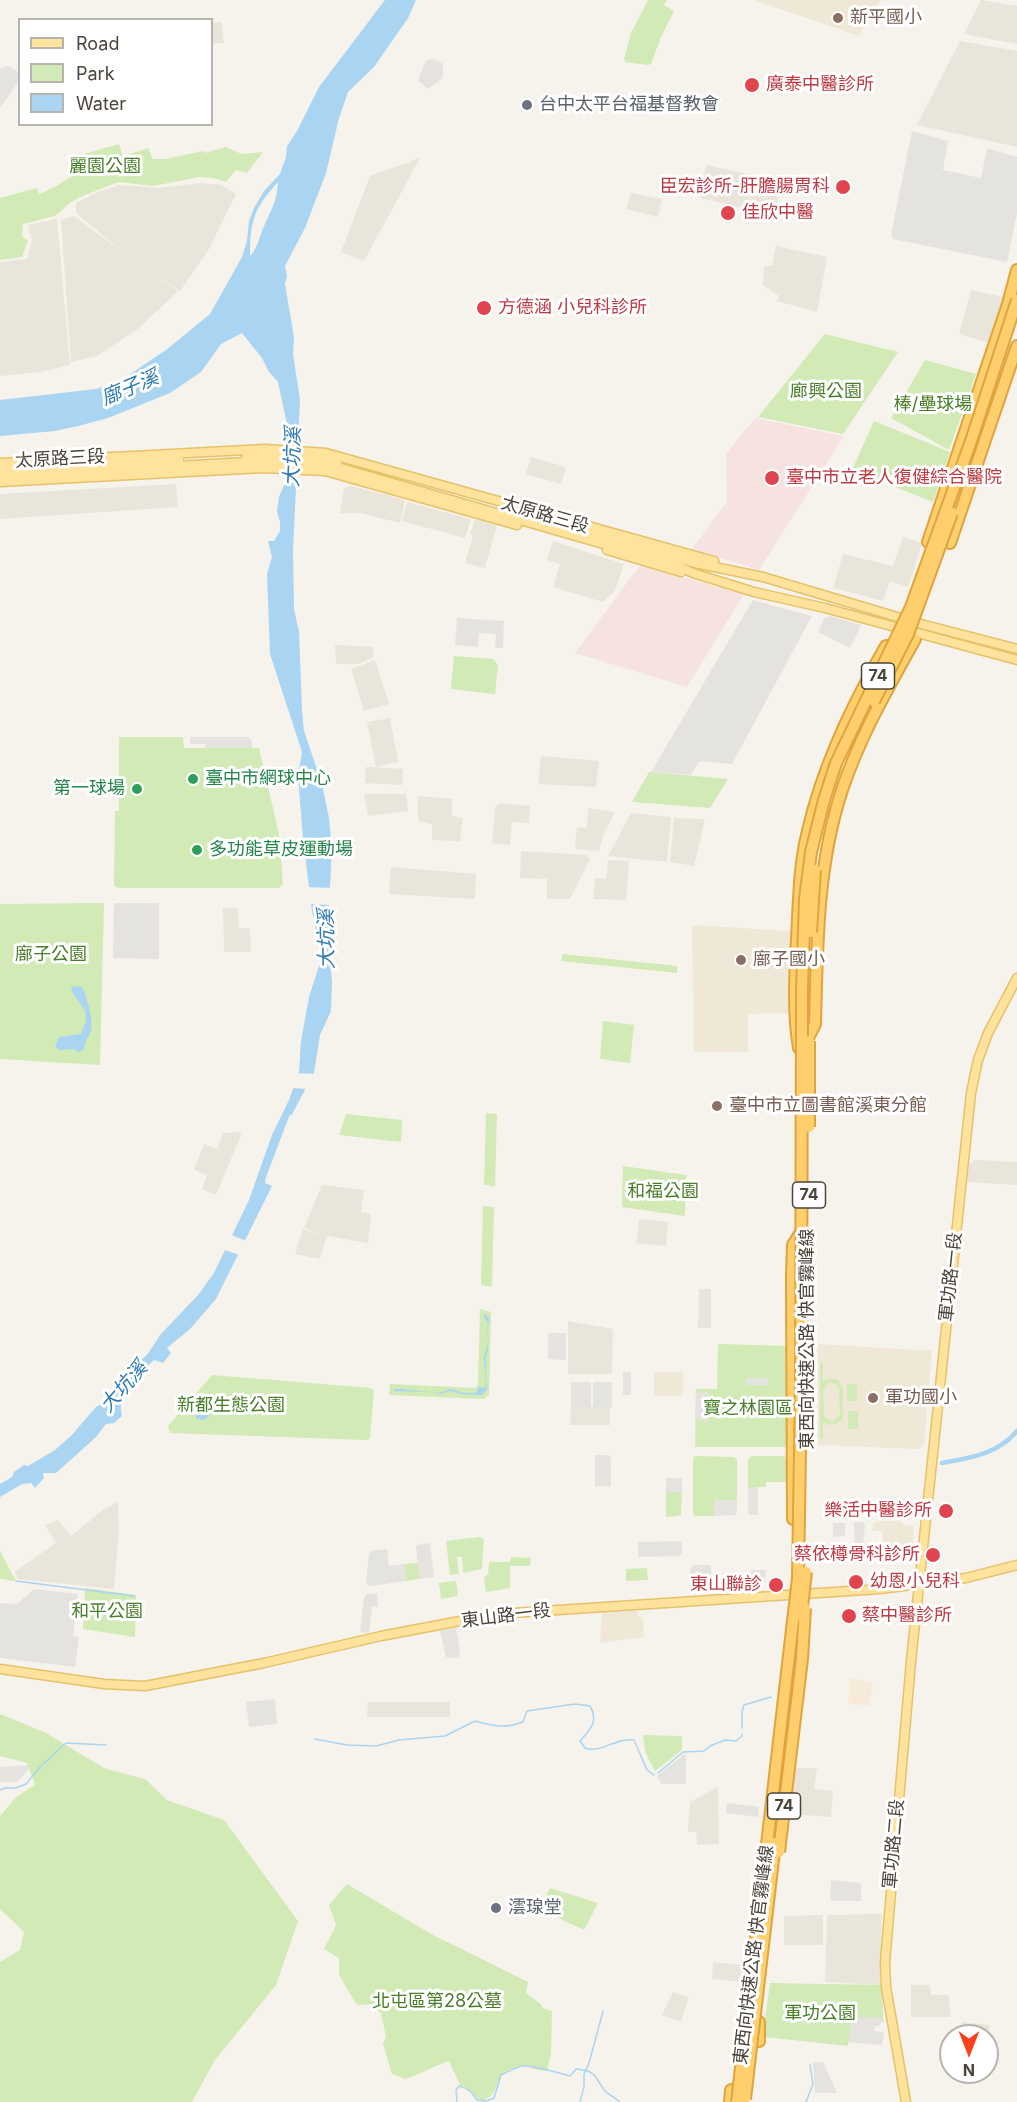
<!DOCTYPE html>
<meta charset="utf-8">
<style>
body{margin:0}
#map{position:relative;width:1017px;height:2102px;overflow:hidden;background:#f6f3ec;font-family:Inter,sans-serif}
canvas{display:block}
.legend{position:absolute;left:18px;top:18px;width:195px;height:108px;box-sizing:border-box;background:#fff;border:2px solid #b7b4b0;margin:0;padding:8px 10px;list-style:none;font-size:18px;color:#4b4439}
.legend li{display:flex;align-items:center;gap:12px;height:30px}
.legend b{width:30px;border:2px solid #b7b4b0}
.north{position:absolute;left:939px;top:2024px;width:60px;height:60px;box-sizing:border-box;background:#fff;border:2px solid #b7b4b0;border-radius:50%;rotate:180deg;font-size:16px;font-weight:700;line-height:24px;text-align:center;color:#4b4439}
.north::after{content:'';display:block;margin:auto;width:21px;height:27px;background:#fc3f1d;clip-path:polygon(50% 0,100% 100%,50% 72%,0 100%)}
</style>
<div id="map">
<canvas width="1017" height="2102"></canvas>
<ul class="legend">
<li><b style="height:8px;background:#ffe39c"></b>Road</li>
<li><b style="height:16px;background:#d2eab5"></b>Park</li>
<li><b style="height:16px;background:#a9d4f2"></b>Water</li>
</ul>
<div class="north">N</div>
</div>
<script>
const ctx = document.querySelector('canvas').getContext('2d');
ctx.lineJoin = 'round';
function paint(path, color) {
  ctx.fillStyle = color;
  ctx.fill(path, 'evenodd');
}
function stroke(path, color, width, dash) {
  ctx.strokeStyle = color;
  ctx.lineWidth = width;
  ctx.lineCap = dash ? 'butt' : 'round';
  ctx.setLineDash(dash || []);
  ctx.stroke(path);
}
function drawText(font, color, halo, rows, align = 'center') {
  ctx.font = font + ' Inter,"Noto Sans TC",sans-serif';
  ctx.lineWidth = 6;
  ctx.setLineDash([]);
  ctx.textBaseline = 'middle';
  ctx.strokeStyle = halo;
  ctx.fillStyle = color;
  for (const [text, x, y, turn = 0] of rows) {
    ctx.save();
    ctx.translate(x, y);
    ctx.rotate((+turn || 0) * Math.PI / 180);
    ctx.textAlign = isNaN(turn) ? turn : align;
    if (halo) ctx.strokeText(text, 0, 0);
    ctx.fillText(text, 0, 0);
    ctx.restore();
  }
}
paint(new Path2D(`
 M981,0L1017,6V44L964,34Z
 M221,22L224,43L212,44V23Z
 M960,41L1017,51V147L917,125Z
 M420,158L364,261L341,252L370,176Z
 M706,165L782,181L774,215L700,198Z
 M201,183L222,185L236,194L209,249L180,291L148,269L178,291L139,328L97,356L71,362L61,220L74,216L123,252L76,213V203L98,192L119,185L157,188Z
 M631,193L662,199L658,217L626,209Z
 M57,219L70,365L40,372L0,376V262L27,259L32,240L28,225Z
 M776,246L827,257L817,312L777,301L779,296L763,285L764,266H772Z
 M971,290L1003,297L988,343L959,334Z
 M531,457L566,467L561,484L526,474Z
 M176,484L178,507L0,519V494Z
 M351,486L405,500L400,523L361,513H340L344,488Z
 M407,502L471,519L465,538L402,521Z
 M475,519L497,525L485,568L465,563L473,535L470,534Z
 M903,537L922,543L908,587L890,581L883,601L833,588L843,554L893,566Z
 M553,541L624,564L615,591L603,602L553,587L560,564L547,560Z
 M335,645L373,647L374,657L359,664H336Z
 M375,660L389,704L364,711L351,669Z
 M390,718L398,762L376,767L367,722Z
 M541,756L599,761L596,787L538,784Z
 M366,767L403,769L402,785L365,783Z
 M364,794H406L408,811L368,816Z
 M418,796L452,799V816L463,818L460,841L432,840V824L418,821Z
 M500,803L530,806L529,823L512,822L510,845L492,843L495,807Z
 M588,808L615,812L604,833L599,851L575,849L577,827L587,828Z
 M631,813L671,817L667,862L608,856Z
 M674,818L705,819L694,866L670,862Z
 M521,851L587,855L590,859L570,899H547V879L520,878Z
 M608,860L629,861L626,900L593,899L595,878L606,879Z
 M391,867L476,874L475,899L389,894Z
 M223,908H238L239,928H250L251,952H224Z
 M240,1132L241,1135L216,1195L202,1189L207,1175L194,1170L204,1144L217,1149L223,1133Z
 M975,1160L1017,1162V1185L967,1182L969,1164Z
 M322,1185L364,1190L361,1212L371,1214L368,1243L327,1236L320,1259L295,1254L303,1229L325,1236L304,1228Z
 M639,1219L668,1222L666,1246L636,1243Z
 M699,1289H711V1328H698Z
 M568,1321L613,1329L612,1374H568Z
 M571,1406H610V1425H570Z
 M118,1502L119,1531L114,1589L18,1579L14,1572L56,1543L45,1525L58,1520L71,1536L103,1510Z
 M368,1702H450V1717H367Z
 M796,1768H817L814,1789L833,1791L831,1817L790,1814Z
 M718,1787L719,1844L697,1845L696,1832H688L690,1802Z
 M882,1914L880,1985L825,1982L827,1915Z
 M823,1915V1945H784V1916Z
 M713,1962L743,1965L741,1982L712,1979Z
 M911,1985H930L931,1995H949L950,2017H911Z
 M673,1992L689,1997L681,2022L662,2015Z
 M962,2022L990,2025L987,2050V2036H960Z`), '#eae5da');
paint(new Path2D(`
 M849,1678L873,1683L869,1706L848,1703L850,1692Z`), '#f7ead8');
paint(new Path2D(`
 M595,1455H608L611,1458V1486H595Z
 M430,1543L434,1577L419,1579L416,1545Z
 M30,1765V1768L17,1782H0V1767Z`), '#e6e2dd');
paint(new Path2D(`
 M754,0H881L859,36Z
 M692,925L790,931L789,1013L748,1014V1052H694Z
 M818,1344L932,1351L924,1445L919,1449L818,1445Z
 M654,1372H683V1392L679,1396H654Z
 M877,1521H900L905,1525L914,1526L913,1543H909V1547H893V1543H883L882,1531H872L873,1524Z
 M638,1611V1617H643L644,1637L600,1643L602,1613Z`), '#efe8d6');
paint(new Path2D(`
 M755,418L844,436L759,570L692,549L727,502L726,454Z
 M640,565L744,594L687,687L575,653Z`), '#f6e3e0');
paint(new Path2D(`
 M648,0H667L664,5L674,11L661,37L651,64L648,65L625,62L624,59L631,33Z
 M119,144L123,156L148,148L153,159H165L204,151L205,153L225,147L242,154L263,152L247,173L236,170L226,182L213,178L200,177L153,186L119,182L85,195L71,202L55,216L23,224L22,236L28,241L22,257L0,260V198L37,188L39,194L55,187L83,169L80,155Z
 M825,334L898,352L843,434L758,417Z
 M925,360L976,374L949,450L891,418Z
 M874,421L950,452L933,502L852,470Z
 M454,656L493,659L498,665L495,694L451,689Z
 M119,737H183L184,748H259L279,834L283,884L279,888H118L114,885L115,811H119Z
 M649,772L728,779L710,808L632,802Z
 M104,903L100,1065L0,1059V904Z
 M563,954L677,966V973L561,961Z
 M603,1021L634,1025L630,1063L600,1059Z
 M486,1113L497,1114L495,1186L484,1185Z
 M346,1114L402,1120L401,1142L339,1135Z
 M623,1166L686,1175L685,1216L622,1207Z
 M483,1206L494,1207L492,1287L481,1285Z
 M480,1309L491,1312L489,1394L484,1399L389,1395L390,1384L475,1388L478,1385Z
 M718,1344L787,1346L786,1447H695L696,1389H717Z
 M820,1363H823V1381L830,1378L838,1380L843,1389V1417C838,1426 831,1427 823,1422V1439H820ZM829,1382L836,1384L839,1390L840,1415L832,1422L824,1416L823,1390Z
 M212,1375L371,1388L374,1391L370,1438L367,1440L170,1433L168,1426Z
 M847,1384H857V1401H847Z
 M848,1411H858V1429H848Z
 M695,1456L734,1457L737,1460V1500L714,1501V1516H695L693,1514V1458Z
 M751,1456H784L787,1459L786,1482H766V1487H748V1460Z
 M666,1492H682L681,1514L679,1516L666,1517Z
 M480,1537L484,1539L482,1569L463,1573L462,1557H457L459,1574L450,1575L446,1541Z
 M0,1551L16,1581L0,1579Z
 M511,1557L531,1558L530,1566H510V1588L486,1592L484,1577L488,1574L489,1562H510Z
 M418,1563L419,1579L406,1581L404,1564Z
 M647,1568L648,1580L626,1581V1569Z
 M456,1581L458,1596L441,1599L439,1583Z
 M85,1588L136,1595L135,1637L83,1629Z
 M0,1714L44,1732L106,1769L145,1779L167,1800L224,1820L298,1921L276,1985L215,2060L192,2102H0V1962L20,1950L24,1932L0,1909V1816L16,1797L35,1785L27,1763L0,1756Z
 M643,1735L682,1736V1750L655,1771L645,1752Z
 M347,1884L431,1934L528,1982L526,1993C532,1999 540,2001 543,2008L552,2011L551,2054L547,2071L533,2069L528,2065C520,2067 511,2068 505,2072C493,2081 501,2094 482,2101C474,2097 471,2091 464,2086L461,2087L449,2061C434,2066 421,2074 405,2079L392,2074L383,2044L386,2037L381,2013L370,2004L357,2005L339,1975V1958L324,1949L336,1925L329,1905Z
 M550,1888L598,1903L584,1930L539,1909Z
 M770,1983L882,1985L883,2018H852L848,2046L766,2037L763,2035Z`), '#d2eab5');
paint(new Path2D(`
 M434,59L443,64V78L428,89L418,80L426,60Z
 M8,66L18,72L19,81L0,108V68Z
 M912,131L948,141L943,170L981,178L987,148L1017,157V213L1007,262L893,239L891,235Z
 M753,600L812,616L732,764L699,761L691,775L651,772Z
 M830,616L861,625L850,648L818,632L824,618Z
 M457,618L504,621L503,648H495L496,634L479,633L478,647L455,645Z
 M190,737H248L252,741V748H205V744H190Z
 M114,903H159V959L113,958Z
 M548,1333H566V1360L548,1359Z
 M623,1372H631V1395H623Z
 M746,1378H768V1385H746Z
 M571,1382H591V1407H571Z
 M593,1382H612V1408H593Z
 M709,1392L708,1421L707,1423L695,1417L696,1393Z
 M666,1478H682V1492H666Z
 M748,1487H758V1515H750L748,1512Z
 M714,1500H737V1513L735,1515L714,1516Z
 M854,1522H863L865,1525L863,1545L861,1547L855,1548Z
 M833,1523H845V1536L833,1537Z
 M682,1541V1553L679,1556L638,1557V1542Z
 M387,1549L389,1566L404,1564L406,1581L370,1586L366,1583L369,1554L371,1551Z
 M693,1565H711V1578L690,1579V1569Z
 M751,1570H766L765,1582L752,1584Z
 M34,1589L78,1594L73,1636L79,1637L75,1667L0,1658V1603L17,1604Z
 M377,1593L378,1607L372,1606L369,1632L363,1633L360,1631L364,1597L367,1594Z
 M456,1628L460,1650L459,1658L446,1657L440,1631Z
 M275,1699L277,1724L249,1727L246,1702Z
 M684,1754L686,1755V1784H661L657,1776Z
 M727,1803L759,1807L758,1817L726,1813Z
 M831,1880L861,1883V1901H832L830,1898Z
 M854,2017L883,2018L884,2022L881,2023L879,2026H875L874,2031L884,2032L882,2045L848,2042L852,2018Z
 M813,2062H823L837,2093H815Z`), '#e5e3e0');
paint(new Path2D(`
 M385,0H416L408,18L374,67L348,92L339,118L326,173L305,228L285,266L287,276L285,284L294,337L293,355L300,399L293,551L294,609L299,632L302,711L304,731L322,784L329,818L332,850L329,903V952L332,981L331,1011L320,1035L314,1073L291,1116L290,1114L266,1177L265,1183L272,1186L216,1299L190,1329L167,1348L171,1353L163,1363L154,1360C137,1376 116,1390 122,1416L114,1423L106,1424L96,1437L56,1473H43L44,1478L35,1488L31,1483L22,1484L0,1497V1484L12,1477L14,1472L24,1465L28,1466L55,1450L71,1436L96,1407L106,1401L131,1368L147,1355L161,1334L198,1295L214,1273L249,1200L272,1135L289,1100L299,1072L301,1041L309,997L319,966L321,944L317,942C315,932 316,922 312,912L303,838L298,776L302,752L270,654L267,574L272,557L268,541H274L280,531V522L277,511L279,497L285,483L289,434L278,382L269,372L262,358L242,333L221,344L201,372L170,393L108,418L78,426L55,431L0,436V400L96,389L121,380L166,350L210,314L242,257L247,241L249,221L254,208L264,191L280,174L286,157L287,146L297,131L319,87ZM278,182C277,205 268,214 261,234C258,242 256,250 250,256C250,221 254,208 278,182Z
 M75,986L82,987C86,993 94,1022 91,1030C89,1038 84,1041 84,1049L79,1052L73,1049L59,1050L55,1046L59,1037L81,1034L86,1021L85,1011L71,990L72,987Z
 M484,1313L489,1318L487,1335L488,1349L486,1357V1379L487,1385V1389L482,1395L462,1394L450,1391L440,1394L432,1392L394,1391V1389H400L440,1393L451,1389L464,1393H476L479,1387L486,1388C486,1379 485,1369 484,1360C483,1355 487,1351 487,1346C488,1337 486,1334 488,1323L484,1317Z
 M243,1396L253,1397L257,1403C247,1418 230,1408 215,1411C209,1413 209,1417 204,1420L196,1419V1414L202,1409L231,1412L240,1410L232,1408L230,1404L236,1399H234Z`), '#a9d4f2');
paint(new Path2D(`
 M286,441L302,442L301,477L283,476Z
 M307,887L333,888L332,905L308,904Z
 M295,1073L317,1074L309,1089L290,1088Z
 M229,1234L249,1242L242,1256L222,1249Z`), '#f6f3ec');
stroke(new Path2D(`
 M16,1581L134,1596
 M742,1728V1712L744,1705L771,1697
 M315,1739L347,1745L376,1746L399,1740L445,1736L475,1721C493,1726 505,1729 523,1722L527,1711L575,1704L590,1706C599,1721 590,1730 580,1741L585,1748C600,1754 617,1737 634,1740L647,1770L654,1775
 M658,1773L683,1752L704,1751L710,1746L725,1740L736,1741L742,1736V1734
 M0,1790L5,1788H16L26,1784L40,1767L66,1743L106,1745
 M457,2102L456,2090L459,2086C468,2088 472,2092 477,2100L486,2101L494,2098L501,2075C508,2072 516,2067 523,2066C532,2065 560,2073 570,2076L576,2069C597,2071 594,2076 605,2091C609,2095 616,2098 620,2102
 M580,2102L584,2087V2074L589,2063L603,2011
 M806,2102L813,2084L810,2065`), '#a9d4f2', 1.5);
stroke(new Path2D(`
 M942,1463C970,1458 998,1454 1017,1431`), '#a9d4f2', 4.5);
const major = new Path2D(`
 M246,457L296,456L337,463
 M0,463L265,449L326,453L714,561
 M0,469L179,460
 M0,476L264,461L297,462L341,468L641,555L678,566L693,573L754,592L825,608L1017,660
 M0,482L262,468L325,471L517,525
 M541,520L695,563L763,577L921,624L1017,649
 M607,550L681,572
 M0,1669L104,1684L145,1686L264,1663L381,1636L497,1614L880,1589L966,1578L1017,1565
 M906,2102L886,1987L885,1962L911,1661L971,1093L978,1060L988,1033L1017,978`);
const highway = new Path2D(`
 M928,542L1008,304L1017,270
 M950,543L1017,346
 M809,1036L815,1024C817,946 817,865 842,790C860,736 888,688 915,639
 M799,1048C793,1013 795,975 797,939C799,904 799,868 807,835C822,767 852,706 886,646
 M793,1519L792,1276L793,1245L801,1232
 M759,2022V2041
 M730,2102L731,2090`);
stroke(major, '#e6c16a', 11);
stroke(highway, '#e0a43c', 14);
stroke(major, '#ffe39c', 8);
stroke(highway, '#ffcf6e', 10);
const highwayBridge = new Path2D(`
 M874,701L908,634L952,513
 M811,932L815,870
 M809,1041V1127
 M801,1616L806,1572
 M779,1852L802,1659L805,1608
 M745,2099L775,1843
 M737,2102L798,1578L801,1384L802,989L805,899L811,852L824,800L836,763L911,607L971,441L1017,300`);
stroke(highwayBridge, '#e0a43c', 14, []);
stroke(highwayBridge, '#ffcf6e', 10);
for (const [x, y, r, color] of [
 [838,18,6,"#8d6e63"],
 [752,85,8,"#e0444e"],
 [527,105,6,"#6b7280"],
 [843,187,8,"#e0444e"],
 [728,213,8,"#e0444e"],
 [484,308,8,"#e0444e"],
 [772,478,8,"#e0444e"],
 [193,779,6,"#2e9e5b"],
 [137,789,6,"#2e9e5b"],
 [197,850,6,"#2e9e5b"],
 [741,960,6,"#8d6e63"],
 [717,1106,6,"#8d6e63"],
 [873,1398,6,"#8d6e63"],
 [946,1511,8,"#e0444e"],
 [933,1555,8,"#e0444e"],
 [856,1582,8,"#e0444e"],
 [776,1585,8,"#e0444e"],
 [849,1616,8,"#e0444e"],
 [496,1908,6,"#6b7280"]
]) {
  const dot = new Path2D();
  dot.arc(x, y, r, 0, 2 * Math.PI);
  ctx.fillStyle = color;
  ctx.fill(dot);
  stroke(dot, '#fff', 2);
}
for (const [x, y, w] of [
 [878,676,33],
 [809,1195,33],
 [784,1806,33]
]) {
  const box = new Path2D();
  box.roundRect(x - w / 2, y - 13, w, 26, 4.5);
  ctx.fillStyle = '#fff';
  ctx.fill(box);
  stroke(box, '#4b4439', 1.5);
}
drawText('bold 16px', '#4b4439', null, [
 ["74",878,676],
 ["74",809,1195],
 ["74",784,1806]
]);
drawText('18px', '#785e54', '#fff', [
 ["新平國小",850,18],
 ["廍子國小",753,960],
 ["臺中市立圖書館溪東分館",729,1106],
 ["軍功國小",885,1398]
], 'left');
drawText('18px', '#be3a42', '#fff', [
 ["廣泰中醫診所",766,85],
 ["臣宏診所-肝膽腸胃科",830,187,"right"],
 ["佳欣中醫",742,213],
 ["方德涵 小兒科診所",498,308],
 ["臺中市立老人復健綜合醫院",786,478],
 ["樂活中醫診所",932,1511,"right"],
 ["蔡依樽骨科診所",920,1555,"right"],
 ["幼恩小兒科",870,1582],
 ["東山聯診",762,1585,"right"],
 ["蔡中醫診所",862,1616]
], 'left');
drawText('18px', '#5b616d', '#fff', [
 ["台中太平台福基督教會",539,105],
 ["澐瑔堂",508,1908]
], 'left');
drawText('18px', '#4a7f2a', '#fff', [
 ["麗園公園",105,167],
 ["廊興公園",826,392],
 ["棒/壘球場",933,405],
 ["廍子公園",51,955],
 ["和福公園",663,1192],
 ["新都生態公園",231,1406],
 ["寶之林園區",748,1409],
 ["和平公園",107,1612],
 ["北屯區第28公墓",437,2002],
 ["軍功公園",820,2014]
]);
drawText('18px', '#4b4439', '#fff', [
 ["太原路三段",60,459,-3],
 ["太原路三段",545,515,16],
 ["軍功路一段",951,1277,-84],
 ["東西向快速公路 快官霧峰線",808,1339,-90],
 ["東山路一段",506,1616,-7],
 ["軍功路二段",894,1844,-85],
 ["東西向快速公路 快官霧峰線",754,1955,-83]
]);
drawText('18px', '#27864d', '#fff', [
 ["臺中市網球中心",205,779],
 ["第一球場",125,789,"right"],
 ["多功能草皮運動場",209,850]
], 'left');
drawText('italic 20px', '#2e7ab2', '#fff', [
 ["廍子溪",130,388,-23],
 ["大坑溪",293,457,-88],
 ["大坑溪",327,939,-91],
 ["大坑溪",124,1387,-49]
]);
</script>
